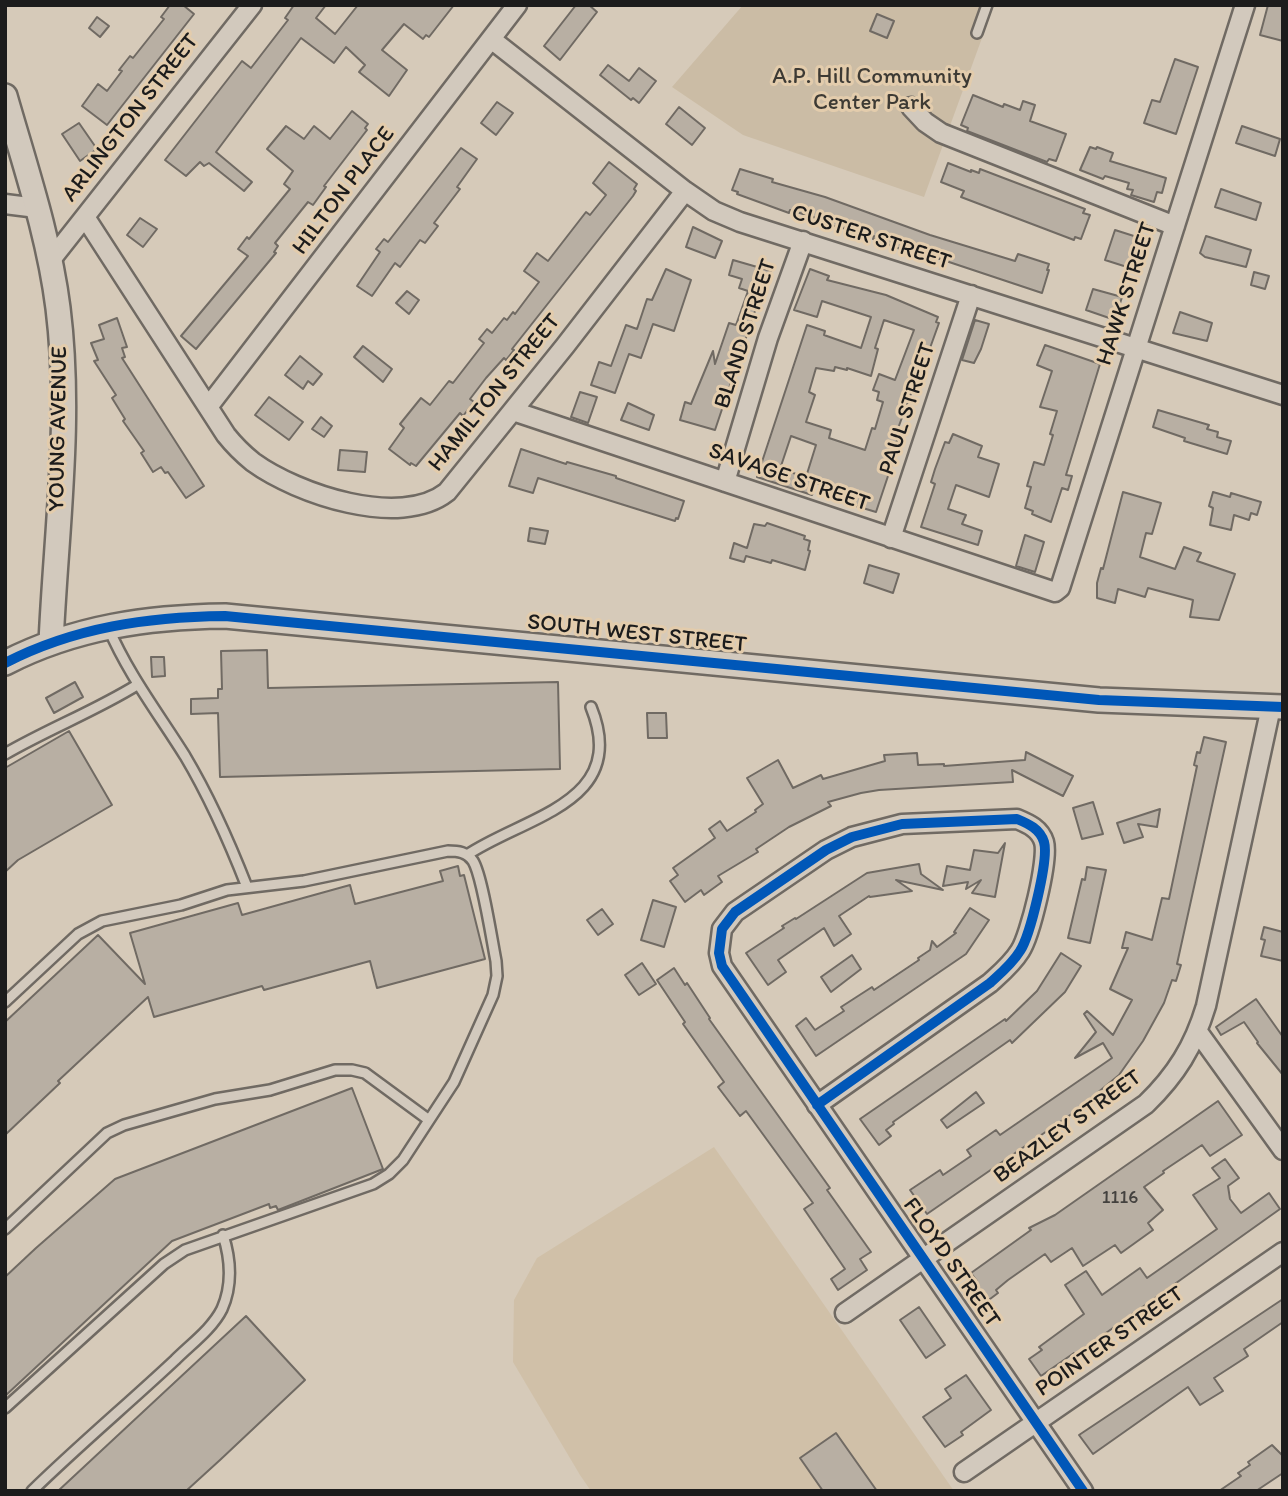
<!DOCTYPE html>
<style>
body{margin:0}
#map{position:relative;width:1288px;height:1496px;overflow:hidden;background:#d6cab9;font-family:Itim,sans-serif}
canvas{display:block}
.frame{position:absolute;inset:0;border:7px solid #1c1c1c;pointer-events:none}
</style>
<div id="map">
<canvas width="1288" height="1496"></canvas>
<div class="frame"></div>
</div>
<script>
const ctx = document.querySelector('canvas').getContext('2d');
ctx.lineJoin = 'round';
function paint(path, color) {
  ctx.fillStyle = color;
  ctx.fill(path, 'evenodd');
}
function stroke(path, color, width, dash) {
  ctx.strokeStyle = color;
  ctx.lineWidth = width;
  ctx.lineCap = dash ? 'butt' : 'round';
  ctx.setLineDash(dash || []);
  ctx.stroke(path);
}
function drawText(font, color, halo, rows, align = 'center') {
  ctx.font = font + ' Itim,sans-serif';
  ctx.lineWidth = 6;
  ctx.setLineDash([]);
  ctx.textBaseline = 'middle';
  ctx.strokeStyle = halo;
  ctx.fillStyle = color;
  for (const [text, x, y, turn = 0] of rows) {
    ctx.save();
    ctx.translate(x, y);
    ctx.rotate((+turn || 0) * Math.PI / 180);
    ctx.textAlign = isNaN(turn) ? turn : align;
    if (halo) ctx.strokeText(text, 0, 0);
    ctx.fillText(text, 0, 0);
    ctx.restore();
  }
}
paint(new Path2D(`
 M714,1147L954,1491H591L580,1475L513,1362L514,1300L537,1258Z`), '#d0c0a8');
paint(new Path2D(`
 M743,5H994L924,197L743,135L672,87Z`), '#cbbca5');
const building = new Path2D(`
 M170,5H183L194,14L107,125L82,106L98,84L107,91L122,71L119,70L130,56L133,58L164,19L161,17Z
 M294,5H326L316,18L335,34L358,5H454L429,37L426,35L423,39L404,24L382,50L407,70L389,96L359,72L365,65L346,47L334,63L301,38L216,152L252,182L244,191L209,163L204,166L200,162L186,176L165,160L242,61L251,68L288,20L285,18Z
 M576,5H589L597,12L560,60L544,46Z
 M1268,5H1283V41L1260,35Z
 M877,14L894,21L887,38L870,31Z
 M97,17L109,26L100,37L89,28Z
 M1175,59L1198,67L1176,134L1144,123L1152,100L1160,102Z
 M608,65L629,81L639,68L656,81L639,103L633,98L631,100L600,75Z
 M973,95L1003,107L1004,104L1020,110L1023,101L1035,105L1030,121L1066,134L1056,161L1049,159L1047,162L967,131L968,128L961,125Z
 M497,102L513,113L496,135L481,123Z
 M679,107L705,128L692,145L666,124Z
 M352,111L368,124L365,128L367,130L324,186L326,187L313,205L308,202L275,243L278,246L274,252L276,253L196,349L181,336L248,256L238,249L247,237L249,239L290,189L284,184L293,171L267,149L286,126L304,139L314,126L330,139Z
 M79,123L97,149L80,161L62,134Z
 M1242,126L1280,139L1275,156L1236,143Z
 M1090,147L1096,149L1097,147L1113,153L1110,161L1166,178L1162,193L1157,192L1154,202L1131,195L1133,190L1127,189L1129,183L1105,176L1103,179L1080,170Z
 M461,148L477,159L457,187L460,189L434,223L438,226L425,243L420,240L400,267L395,263L372,296L357,286L380,252L376,249L384,239L388,242Z
 M609,162L637,184L634,189L636,191L633,196L512,349L514,350L506,360L504,358L486,378L470,399L474,402L463,416L460,413L416,466L411,463L410,465L389,449L404,428L400,424L421,398L430,405L449,381L453,383L484,343L479,339L487,329L492,333L504,318L507,320L513,312L515,314L539,282L524,271L537,253L548,261L586,212L590,215L606,195L593,183Z
 M948,163L971,172V170L979,173L980,169L1085,209L1083,213L1090,215L1081,239L1075,237L1074,240L961,197L964,191L941,182Z
 M740,169L773,179L772,182L825,197L930,235L1015,261L1018,254L1049,264L1047,270H1049L1042,293L904,247L903,250L873,239L874,236L815,221L816,218L790,210L789,213L737,194L738,192L732,190Z
 M1221,189L1261,203L1256,220L1215,207Z
 M140,218L157,229L143,247L127,235Z
 M693,227L722,241L715,258L686,247Z
 M1115,230L1137,237L1127,267L1105,260Z
 M1206,236L1251,250L1246,267L1205,257L1200,253Z
 M733,260L771,271L755,311L715,430L680,420L685,402L691,404L713,351L715,364L729,323L736,325L748,291L739,288L742,279L729,275Z
 M666,269L691,280L674,331L653,324L641,358L629,354L615,393L591,385L599,362L611,366L626,325L637,329L647,299L652,300Z
 M810,269L829,276L827,280L886,295L938,317L936,322L939,323L930,348L922,345L908,384L913,386L912,391L897,431L900,432L890,460L893,461L876,512L846,503L849,493L816,483L812,495L757,477L807,325L825,331L824,335L861,348L871,317L822,301L817,317L794,310ZM884,320L914,330L895,380L879,374L873,390L879,392L877,400L883,402L875,429L872,428L865,450L829,438L831,430L806,422L815,395L809,392L816,368L834,371L835,367L847,370V368L871,376L878,349L875,348ZM791,436L816,445L806,477L780,469Z
 M1254,272L1269,276L1265,289L1251,285Z
 M1093,289L1122,297L1115,320L1086,310Z
 M407,291L419,300L409,314L396,303Z
 M1180,312L1212,323L1207,341L1173,333Z
 M117,318L127,347L122,348L125,357L122,358L204,486L186,498L168,472L165,473L161,467L153,472L141,453L144,451L123,421L125,419L112,398L116,395L94,361L98,360L91,343L104,339L99,325Z
 M975,320L989,324L981,349L974,363L962,360Z
 M1045,345L1100,364L1066,475L1072,476L1068,490L1062,488L1051,522L1032,514L1033,511L1025,508L1031,487L1027,486L1034,462L1044,465L1053,435L1050,434L1057,411L1040,407L1052,371L1037,365Z
 M363,346L392,369L383,382L354,357Z
 M300,356L322,374L313,385L308,381L303,389L285,375Z
 M580,392L597,397L588,423L571,417Z
 M269,397L303,422L289,440L255,415Z
 M628,403L654,415L649,430L621,420Z
 M1158,410L1209,425L1207,429L1218,432L1217,437L1231,441L1227,454L1184,441L1185,438L1153,427Z
 M321,417L332,426L324,437L312,429Z
 M953,434L982,446L978,457L999,464L989,497L956,485L948,509L966,515L962,524L982,531L978,545L921,527L935,484L931,482L935,469L945,442L949,443Z
 M521,449L566,464L567,462L616,476V478L684,501L678,519L676,518L675,521L538,478L533,493L509,486Z
 M340,450L367,452L365,472L338,470Z
 M1123,492L1161,503L1152,534L1146,533L1140,557L1175,569L1184,547L1201,553L1197,561L1235,574L1219,620L1190,617L1193,600L1148,588L1145,597L1118,589L1115,603L1097,598V583L1101,568L1103,569Z
 M1213,492L1230,497L1231,493L1261,502L1257,515L1251,513L1249,520L1234,515L1231,530L1210,525L1213,508L1209,506Z
 M767,523L805,536L804,539L810,541L808,550L810,551L805,570L772,560L771,563L746,556L744,562L730,558L734,543L747,548L754,524L765,526Z
 M530,528L548,531L545,544L528,541Z
 M1025,535L1044,542L1035,572L1016,566Z
 M869,565L899,574L893,593L864,583Z
 M267,650L268,688L558,682L560,769L220,777L218,713L191,714V699L218,698V689H222L221,651Z
 M151,657H164L165,676L152,677Z
 M75,682L83,697L54,713L46,698Z
 M647,713H666L667,738H648Z
 M69,731L112,805L18,860L5,872V768Z
 M1204,737L1226,742L1177,964L1181,965L1176,981L1172,980L1164,1003L1143,1041L1119,1075L1073,1113L927,1214L910,1190L940,1170L943,1175L971,1156L967,1150L996,1130L1000,1135L1112,1058L1103,1043L1075,1058L1096,1032L1084,1014L1087,1011L1113,1035L1132,1000L1110,989L1128,948H1122L1126,932L1152,940L1162,898L1169,899L1197,766L1194,765L1197,752L1200,753Z
 M1026,752L1073,776L1063,796L1012,770L1013,782L879,790L861,793L828,802L831,806L789,827L756,849L758,852L718,876L722,882L704,895L701,890L685,902L670,881L678,875L673,868L715,838L709,829L720,821L727,831L756,812L755,810L763,804L747,778L778,760L793,788L821,775L823,779L885,761L884,755L917,753L918,765L944,764V766L1025,760Z
 M1093,802L1103,834L1082,839L1073,808Z
 M1160,809L1157,827L1138,824L1143,837L1124,843L1117,823Z
 M1005,843L995,897L972,893L981,880L966,889L968,882L943,886L947,866L970,870L974,850L998,853Z
 M919,864L921,874L943,890L896,880L912,891L870,897L869,896L839,916L851,934L834,946L824,928L778,960L786,972L768,985L746,953L784,928L782,926L795,918L796,919L867,873Z
 M458,866L460,876L464,875L485,959L377,988L370,961L264,990L262,986L154,1017L148,997L58,1081L60,1083L5,1135V1022L98,935L145,984L130,933L238,903L242,915L350,885L355,904L443,881L440,871Z
 M1087,867L1106,870L1090,943L1068,938L1082,879L1085,880Z
 M653,900L676,907L664,947L641,940Z
 M970,908L989,920L966,954L816,1056L796,1026L806,1018L815,1030L844,1011L841,1007L872,987L874,990L919,960L918,958L930,950L932,941L937,947L956,933L954,932Z
 M602,909L613,924L598,935L587,920Z
 M1264,927L1283,932V961L1261,956L1265,940L1261,939Z
 M1061,953L1081,966L1065,992L1012,1043L1010,1040L893,1122L894,1124L886,1130L891,1136L879,1145L860,1119L1005,1019L1006,1021L1037,991Z
 M852,955L861,969L831,992L821,977Z
 M642,963L656,984L639,995L625,975Z
 M674,968L685,985L687,983L710,1018L709,1019L830,1188L827,1190L871,1252L860,1259L867,1270L838,1290L831,1279L845,1269L804,1209L813,1203L746,1111L740,1116L718,1087L724,1082L683,1024L685,1022L657,980Z
 M1256,999L1283,1037V1075L1257,1043L1258,1042L1244,1022L1221,1035L1216,1027Z
 M352,1088L383,1169L278,1210L276,1206L270,1208L269,1204L172,1241L5,1396V1277L36,1248L115,1179Z
 M976,1092L984,1103L947,1128L941,1120Z
 M1218,1101L1242,1135L1210,1156L1202,1145L1163,1171L1164,1173L1144,1187L1163,1210L1148,1223L1153,1230L1121,1253L1115,1245L1083,1266L1072,1248L1051,1262L1045,1254L1008,1280L996,1290L998,1293L982,1305L969,1286L977,1281L971,1273L1031,1230L1029,1228L1055,1215Z
 M1225,1159L1239,1178L1228,1186L1230,1199L1241,1213L1269,1193L1280,1209L1075,1355L1074,1353L1041,1376L1029,1359L1042,1350L1039,1347L1084,1314L1065,1285L1086,1271L1102,1295L1140,1268L1147,1278L1217,1229L1193,1195L1220,1178L1212,1168Z
 M1283,1299V1322L1244,1349L1248,1356L1214,1378L1223,1391L1200,1405L1188,1387L1093,1454L1079,1435Z
 M919,1307L945,1345L926,1358L900,1320Z
 M246,1316L305,1380L220,1460L186,1491H58Z
 M966,1375L991,1410L961,1432L963,1435L945,1447L923,1417L951,1398L945,1389Z
 M836,1433L877,1491H823L800,1458Z
 M1272,1445L1283,1456V1473L1256,1491H1219L1241,1476L1238,1473L1250,1465L1248,1462Z`);
paint(building, '#b8afa3');
stroke(building, '#706a63', 2);
const service = new Path2D(`
 M977,33L987,5
 M108,627C128,674 158,713 185,756C210,798 229,841 247,887
 M5,754C48,729 95,711 137,685
 M467,855C525,816 630,803 591,707
 M5,1002L78,934L102,921L181,905L227,890L304,881L448,851C458,851 467,852 473,861C482,875 492,941 496,961L497,976L493,995L454,1082L403,1160L389,1174L373,1184L185,1250L164,1264L5,1408
 M5,1229L107,1133L124,1125L215,1099L270,1090L335,1070H352L365,1073L429,1120
 M32,1491C78,1446 128,1404 175,1360C191,1344 212,1329 222,1309C233,1284 231,1260 223,1235`);
const minor = new Path2D(`
 M491,39L685,191L714,211L740,222L1283,395
 M911,107L925,122L941,133L1175,226
 M5,204L37,208
 M85,217L226,435C234,445 243,454 253,462C297,494 400,529 447,492L565,346L685,191
 M50,261L252,5
 M208,407L517,5
 M513,411L1055,592L1060,588L1245,5
 M725,482L768,338L803,241
 M891,538L971,295
 M1198,1032L1283,1150
 M817,1105L990,983C1001,973 1012,964 1020,951C1030,936 1049,859 1044,842C1040,829 1029,824 1017,819L902,824L852,837L826,850L735,912L722,929L719,953L722,966L742,995L1083,1491
 M845,1313L1146,1104C1176,1075 1194,1046 1206,1006L1271,707
 M964,1472L1283,1252`);
const tertiary = new Path2D(`
 M5,96C25,166 49,236 58,308C72,420 56,531 51,643
 M5,663C75,627 148,617 225,616L1099,700L1283,707`);
stroke(service, '#706a63', 14);
stroke(minor, '#706a63', 23);
stroke(tertiary, '#706a63', 28);
stroke(service, '#d2c9bd', 9);
stroke(minor, '#d2c9bd', 18);
stroke(tertiary, '#d2c9bd', 23);
stroke(new Path2D(`
 M5,663C75,627 148,617 225,616L1099,700L1283,707
 M817,1105L990,983C1001,973 1012,964 1020,951C1030,936 1049,859 1044,842C1040,829 1029,824 1017,819L902,824L852,837L826,850L735,912L722,929L719,953L722,966L742,995L1083,1491`), '#0057b8', 10);
drawText('19px', '#43413e', null, [
 ["1116",1120,1198]
]);
drawText('23px', '#3d3a34', '#e3ccac', [
 ["A.P. Hill Community",872,77],
 ["Center Park",872,103]
]);
drawText('23px', '#1c1c1c', '#e3ccac', [
 ["ARLINGTON STREET",131,118,-52],
 ["HILTON PLACE",344,191,-53],
 ["CUSTER STREET",871,238,18],
 ["HAWK STREET",1127,294,-72],
 ["BLAND STREET",746,334,-72],
 ["HAMILTON STREET",495,393,-51],
 ["PAUL STREET",908,409,-72],
 ["YOUNG AVENUE",59,429,-89],
 ["SAVAGE STREET",789,478,19],
 ["SOUTH WEST STREET",637,634,6],
 ["BEAZLEY STREET",1068,1127,-36],
 ["FLOYD STREET",951,1263,55],
 ["POINTER STREET",1110,1342,-35]
]);
</script>
